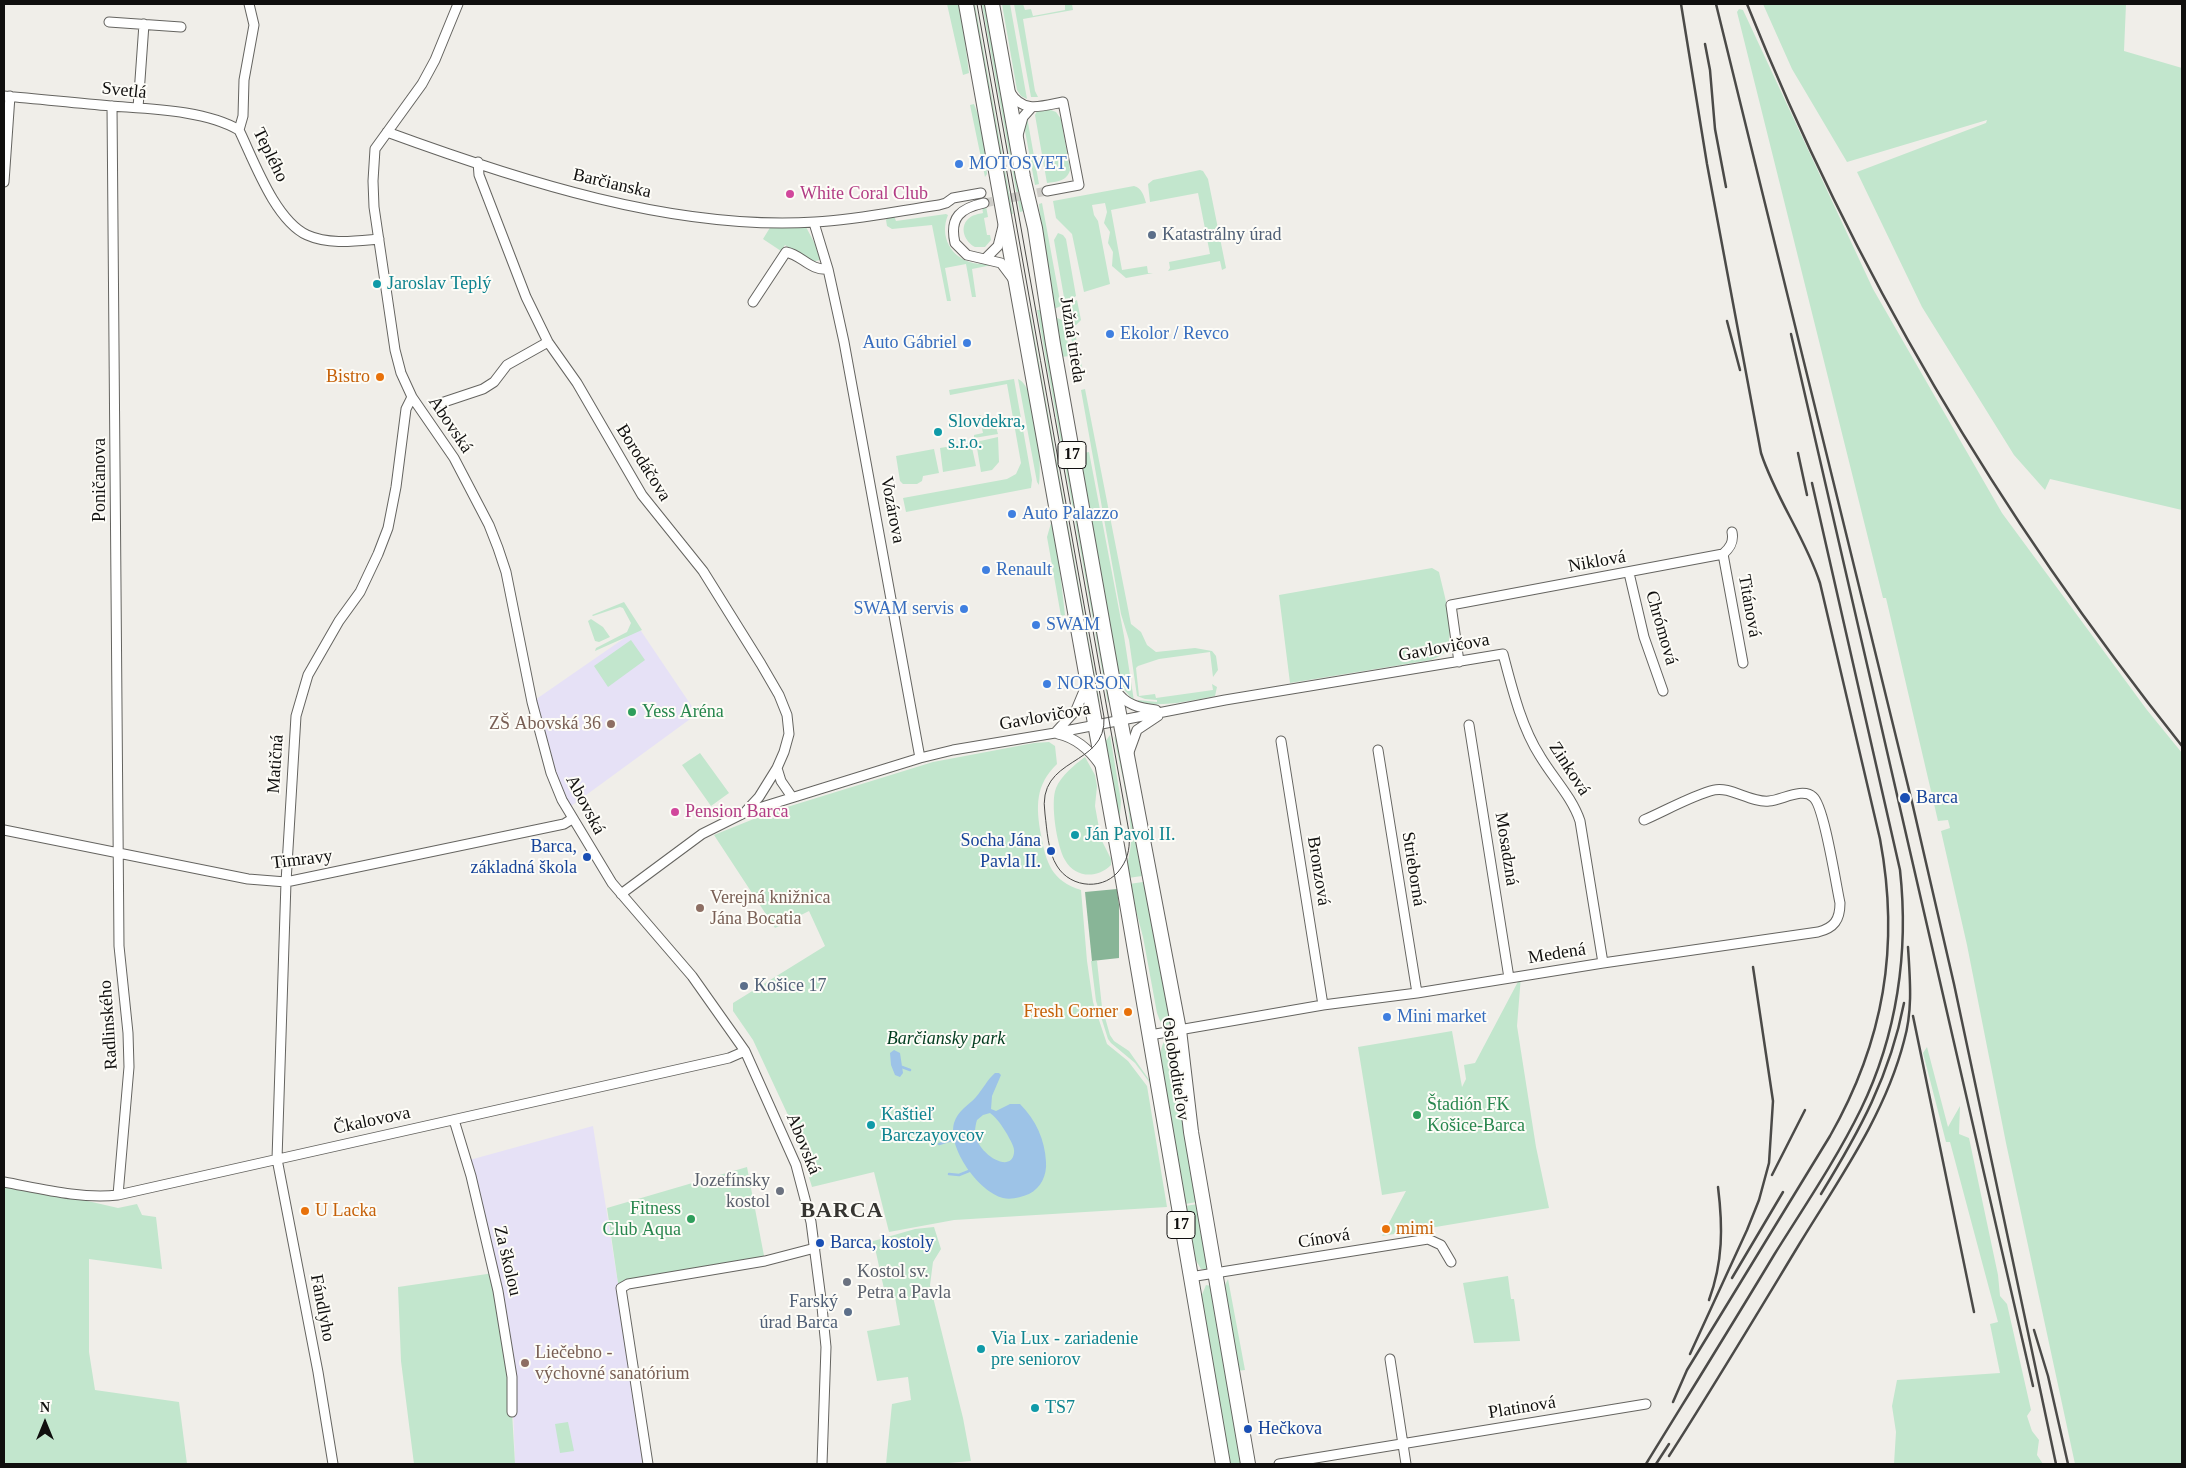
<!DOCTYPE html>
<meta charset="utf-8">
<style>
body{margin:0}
#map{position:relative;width:2186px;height:1468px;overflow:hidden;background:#f0eee9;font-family:"Times New Roman",serif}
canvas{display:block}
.frame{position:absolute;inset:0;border:5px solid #100f0e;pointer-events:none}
.north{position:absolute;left:20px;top:1398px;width:50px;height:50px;-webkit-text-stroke:4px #fdfcf7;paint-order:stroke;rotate:0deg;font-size:14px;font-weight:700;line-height:20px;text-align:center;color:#100f0e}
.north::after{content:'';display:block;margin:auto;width:18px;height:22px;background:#100f0e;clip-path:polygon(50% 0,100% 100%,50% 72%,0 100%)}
</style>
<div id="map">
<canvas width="2186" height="1468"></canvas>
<div class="frame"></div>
<div class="north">N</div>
</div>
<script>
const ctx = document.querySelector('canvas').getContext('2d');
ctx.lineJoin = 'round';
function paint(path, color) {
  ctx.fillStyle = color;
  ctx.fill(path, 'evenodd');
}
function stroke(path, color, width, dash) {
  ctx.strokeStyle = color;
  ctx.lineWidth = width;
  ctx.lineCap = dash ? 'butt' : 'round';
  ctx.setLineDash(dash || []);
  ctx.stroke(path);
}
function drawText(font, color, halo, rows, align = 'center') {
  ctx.font = font + ' "Times New Roman",serif';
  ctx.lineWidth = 4;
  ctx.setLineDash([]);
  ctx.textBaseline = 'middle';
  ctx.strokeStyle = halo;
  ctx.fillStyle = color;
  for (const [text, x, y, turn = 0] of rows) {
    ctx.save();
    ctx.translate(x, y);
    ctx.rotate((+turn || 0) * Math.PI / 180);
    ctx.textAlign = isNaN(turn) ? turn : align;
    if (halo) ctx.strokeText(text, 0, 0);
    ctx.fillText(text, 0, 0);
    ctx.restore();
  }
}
paint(new Path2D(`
 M639,628L697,714L567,809L532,702Z
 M593,1126L618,1283L621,1288L648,1464H515L512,1377L466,1161Z`), '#e6e1f6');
paint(new Path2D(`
 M947,4H960L969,73L963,75Z
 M972,4H975L1013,214L1008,215L1026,312H1030L1100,704L1097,702L1095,691L1008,215L1003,180Z
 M982,4H985L1025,211L1110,699L1108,703L1037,310H1042L1024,211L1020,212Z
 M1002,4H1010L1027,99L1021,96L1017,90Z
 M1014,4H1023L1025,10L1031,9L1033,16L1065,10V4H1072L1073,10L1023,19L1035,91L1038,97H1031Z
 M1763,4H2126L2124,51L2182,68V510L2050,479L2045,490L2014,455L1922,307L1857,172L1986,123L1987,120L1847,162L1792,69Z
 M1739,9L1743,10L1873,289L2002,513L2147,710L2182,753V1464H2075L2006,1143L1967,945L1941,831L1950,828L1948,820L1938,821L1886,598H1883L1737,12Z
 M974,104L983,128L987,174L985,177L970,105Z
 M1048,109L1056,112L1061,119L1070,170C1067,181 1057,182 1047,183L1035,115L1037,111Z
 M1027,117L1039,184L1035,185L1025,131L1024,123Z
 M1200,170L1203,171L1208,179L1226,268L1222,270L1220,261L1168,271L1170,268L1169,262L1210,254L1198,193L1150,202L1148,184L1153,180Z
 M1134,186C1142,188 1144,196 1146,203L1111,210L1122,270L1147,266L1148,273H1153L1126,278L1112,266L1113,252L1108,243L1110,232L1104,223L1107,212L1105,203L1092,205L1094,215L1098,221L1110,284L1084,292L1072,234L1056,218L1053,201Z
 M1042,203L1061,306L1054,309L1042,241L1039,204Z
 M986,206L988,217L984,218L987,235H990L991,240L985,247H975C965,242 959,228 968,219C972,215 978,214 983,213L982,207Z
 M946,214L948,215C939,236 951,258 973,263C980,265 986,262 992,265L972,269L976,297H972L966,264L945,268L951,301H947L932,225L892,229L887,226L886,220L888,217L894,216L896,221Z
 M771,226L806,227L815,244L820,260L811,262L785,245L781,251L763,239Z
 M1058,233L1063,235L1066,239L1076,296L1065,303L1054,240Z
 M1077,300L1081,320L1074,327L1084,378L1078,379L1066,306Z
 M1055,317L1064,321L1070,356L1061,357Z
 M1014,379L1032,480L1031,488L906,512L903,498L1007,479L1016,474L1021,463L1007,384L950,395L949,390Z
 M1018,379C1038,387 1042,466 1039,485L1037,482Z
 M1085,389L1131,624L1141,632L1147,645L1156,652L1195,648L1212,651L1216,656L1218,670L1213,677L1210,652L1159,659L1138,666L1136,668L1139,696L1155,694L1156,698L1213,690L1212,684L1217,687L1215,696C1191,701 1163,707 1138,703V700L1157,702V700L1145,699L1137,696L1129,640L1121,614L1081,390Z
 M979,415L994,420L998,434L974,438V435L983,433Z
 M998,437L999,462L992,470L981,472L976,442Z
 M971,443L976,466L943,472L940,448Z
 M934,449L939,473L923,476L922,481L917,484H903L900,481L896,456Z
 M1089,452L1124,636L1134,701L1120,685L1077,454Z
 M1046,484L1058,554L1065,615L1061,616L1047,537L1051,523L1045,486Z
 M1432,568L1439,572C1443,591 1458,637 1444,653C1441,656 1435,658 1431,660L1290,683L1279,595Z
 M624,602L642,630L595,651L596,648L627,632L631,623L623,608L620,607L593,616L592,615Z
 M591,619L603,627L610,637L599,642L595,641L588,621Z
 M631,640L645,660L608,687L594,666Z
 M1110,735L1121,801L1119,828L1105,742Z
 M1114,736L1118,743L1142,876L1128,878C1125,861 1132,853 1131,836C1130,803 1120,768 1114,736Z
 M1049,742L1055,746L1057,764C1035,785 1036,807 1041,835C1046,863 1052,881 1081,890L1087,961L1093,1002L1107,1044L1128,1061L1147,1086L1167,1207L954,1220L889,1232L874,1172L812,1187L794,1128L753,1040L733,1011V1003L825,946L809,911L775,928L714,835L771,812L933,762L1034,743Z
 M700,753L729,793L711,806L682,765Z
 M1085,757L1095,775L1097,786L1095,806L1101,839L1111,859V865C1097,879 1075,878 1065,860C1057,847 1050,803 1056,788C1061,776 1074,765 1085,757Z
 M1143,882L1156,933L1171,1023L1166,1026L1160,1021L1157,1013L1143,937L1129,884Z
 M1091,961H1097L1102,1007L1110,1035L1114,1041L1129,1051L1152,1084L1173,1206L1171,1207L1150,1083L1135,1063L1111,1043L1108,1039L1096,1001Z
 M1521,976L1517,1026L1536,1147L1549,1208L1382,1236L1406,1191L1382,1195L1358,1047L1452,1031L1462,1087L1466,1079L1464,1065L1475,1063Z
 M1171,1036L1173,1038L1197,1202L1185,1204L1160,1054C1162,1047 1163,1038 1171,1036Z
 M1927,1047L1948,1127L1960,1106L1959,1134L1969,1138L1998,1275L2000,1296L2007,1304L2031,1410L2027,1416L2032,1431L2039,1440L2037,1455L2043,1464H1894L1896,1432L1892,1406L1897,1380L2000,1373L1990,1324L1998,1322L1950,1142H1946L1923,1053Z
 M747,1167L765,1261L621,1288L618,1283L607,1208Z
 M4,1186L79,1199L118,1208L137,1204L142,1215L156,1217L162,1269L89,1259V1352L95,1390L179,1402L187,1464H4Z
 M1198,1204L1208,1267L1207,1269H1201L1194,1257L1185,1206Z
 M934,1227L941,1249L933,1262L930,1285L963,1418L971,1461L938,1464H886L892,1404L911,1400L908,1377L877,1381L867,1331L900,1325L895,1297L886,1298L875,1248L871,1246L870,1242L915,1229Z
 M494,1273L498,1291L512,1412L515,1464H414L401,1361L398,1287Z
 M1508,1276L1511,1299H1514L1520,1341L1474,1343L1463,1283Z
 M1228,1279L1245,1370L1237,1371L1224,1287Z
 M1206,1285L1211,1286L1242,1464H1228L1201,1297Z
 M568,1422L574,1451L560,1453L555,1424Z`), '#c2e6cd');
paint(new Path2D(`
 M1117,889L1119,905V958L1092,961L1085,892Z`), '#88b597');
paint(new Path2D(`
 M894,1050L900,1053L903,1073L900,1077L895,1075L891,1065L890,1053Z
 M995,1073H999L1001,1075L992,1096L991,1109L996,1111L1010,1104H1020C1036,1120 1045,1140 1046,1162C1047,1175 1041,1188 1029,1194C1021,1197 1012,1200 1003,1198C979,1192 947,1148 954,1123C958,1110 968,1106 976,1097C983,1089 987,1080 995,1073ZM990,1113C998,1119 1002,1126 1007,1134C1010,1140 1015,1147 1014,1153C1011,1175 976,1153 975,1132C975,1128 976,1123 977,1120L983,1115Z`), '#9dc3e7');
stroke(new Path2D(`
 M902,1067L910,1070
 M939,1144L955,1139
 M949,1174L959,1175L969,1171`), '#9dc3e7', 2.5);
stroke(new Path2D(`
 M984,203L1047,191`), '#cecdc8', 9, [9, 4.5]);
const street = new Path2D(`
 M249,4L254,25L244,80L243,116L239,130C254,161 275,220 307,235C329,245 356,241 379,239
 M458,4L435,60L422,84L375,149L373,181L374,207L395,350L401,373L412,397L454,458L489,525L498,548L506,572L532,702L551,773L562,800L612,883L692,976L745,1051L796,1165L811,1222L822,1307L826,1347L822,1464
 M109,22L181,27
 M1010,92C1023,114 1042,106 1063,102L1079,185L1047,191
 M4,96C40,99 75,103 111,106C150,109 205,110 239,130
 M112,106L119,946L128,1033L129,1067L118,1195
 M138,108L144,24
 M387,132C518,180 674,231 815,222C856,220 898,211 939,205L946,203L953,198L981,193
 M1018,135L1023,117L1031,108
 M478,162L479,175L526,297L548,342L577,383L642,495L703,571L761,664L779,695L787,715L789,734L784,752L777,768L759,797L746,811
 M4,182L10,96
 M984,203C961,208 949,217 955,243L967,255L1001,263L1013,279
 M814,223L828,269L844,342L920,758
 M986,258L998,246L1003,226
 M753,302L786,252C802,255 810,271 828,269
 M441,403L483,389L494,382L507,365L548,342
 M1723,554L1743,663
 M1629,573L1644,637L1663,691
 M1459,662L1451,605L1723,554C1730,548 1734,542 1732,532
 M1116,690C1125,705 1140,708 1156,710
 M1469,725L1509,978
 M1055,733L1076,710L1086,686
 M1058,734C1076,738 1089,749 1100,765
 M1281,741L1323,1005
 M1378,750L1417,993
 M1129,752L1137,730L1158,716
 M777,768L781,781L792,797
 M4,830L248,879L286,882L564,824L572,819
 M621,894L702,834L746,812L920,758L953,750L1055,733L1225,700L1503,654C1512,688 1521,726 1540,756C1553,778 1572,797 1580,821L1603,963
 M1150,1035L1323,1005L1417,993L1603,963L1818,932C1834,928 1840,920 1840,903C1836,885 1824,805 1813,797C1803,787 1782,800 1769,801C1751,803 1730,786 1714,790C1693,795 1665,811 1644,820
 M454,1120L471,1176L498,1291L512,1377V1412
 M4,1182C42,1189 80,1199 118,1195L729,1058L745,1051
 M1190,1277L1428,1239L1441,1245L1451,1262
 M1390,1359L1406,1464
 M333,1464L318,1372L277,1159L286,882L296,716L308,675L339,621L360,592L378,554L388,528L396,487L406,409L412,397
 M648,1464L621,1288L628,1284L765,1261L815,1248
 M1279,1464L1646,1404`);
const primary = new Path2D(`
 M966,4L1119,857L1223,1464
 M992,4L1023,177L1035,228L1053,344L1113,682L1179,1030L1191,1132L1248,1464`);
stroke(street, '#656460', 11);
stroke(primary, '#656460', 16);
stroke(street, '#fff', 9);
stroke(primary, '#fff', 14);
stroke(new Path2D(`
 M977,4L1104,717C1107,768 1036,755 1045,814C1047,830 1048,852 1057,866C1071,889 1106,891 1121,868C1129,857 1130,845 1129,832L981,4`), '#4b4a48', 1);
stroke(new Path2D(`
 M1716,4L1912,802L1954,984L2056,1464
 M1747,4C1855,274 2001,519 2182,746
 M1705,44L1710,70L1715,129L1726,187
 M1727,321L1740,370
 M1791,334L2033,1386
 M1798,453L1807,495
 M1913,1016L1974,1312
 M1772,1175L1805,1110
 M1821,1194C1859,1132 1890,1076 1904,1003
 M1732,1278L1783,1192
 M1709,1300C1723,1262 1723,1227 1718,1187
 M2034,1330L2048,1376L2068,1464
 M1690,1354L1747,1230L1759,1200L1769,1163L1773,1101L1753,967
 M1673,1402L1687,1370L1830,1136C1884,1041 1900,946 1880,839L1820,583C1805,537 1776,499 1761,453L1707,164L1681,4
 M1669,1456C1714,1386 1757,1314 1800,1243C1839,1179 1885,1115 1904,1041C1913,1010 1910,979 1908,947
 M1646,1464C1689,1394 1732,1325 1774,1255C1804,1207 1836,1160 1861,1109C1897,1035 1909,952 1900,870L1812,483
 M1656,1464L1669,1444`), '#4b4a48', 2.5);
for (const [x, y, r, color] of [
 [959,164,5,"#3f7fe0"],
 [790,194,5,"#d1479c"],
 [1152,235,5,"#5c6f8a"],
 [377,284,5,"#0f9aa8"],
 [1110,334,5,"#3f7fe0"],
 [967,343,5,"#3f7fe0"],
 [380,377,5,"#e8710a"],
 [938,432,5,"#0f9aa8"],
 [1012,514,5,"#3f7fe0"],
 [986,570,5,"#3f7fe0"],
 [964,609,5,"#3f7fe0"],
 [1036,625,5,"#3f7fe0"],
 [1047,684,5,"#3f7fe0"],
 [632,712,5,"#2e9e5b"],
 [611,724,5,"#8d6e63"],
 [1905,798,6,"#1a4fb4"],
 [675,812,5,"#d1479c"],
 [1075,835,5,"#0f9aa8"],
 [1051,851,5,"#1a4fb4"],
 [587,857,5,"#1a4fb4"],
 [700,908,5,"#8d6e63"],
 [744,986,5,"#5c6f8a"],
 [1128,1012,5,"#e8710a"],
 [1387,1017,5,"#3f7fe0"],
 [1417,1115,5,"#2e9e5b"],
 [871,1125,5,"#0f9aa8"],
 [780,1191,5,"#6b7280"],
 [305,1211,5,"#e8710a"],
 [691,1219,5,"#2e9e5b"],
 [1386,1229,5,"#e8710a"],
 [820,1243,5,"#1a4fb4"],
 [847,1282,5,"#6b7280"],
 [848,1312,5,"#5c6f8a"],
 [981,1349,5,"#0f9aa8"],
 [525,1363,5,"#8d6e63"],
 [1035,1408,5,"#0f9aa8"],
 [1248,1429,5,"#1a4fb4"]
]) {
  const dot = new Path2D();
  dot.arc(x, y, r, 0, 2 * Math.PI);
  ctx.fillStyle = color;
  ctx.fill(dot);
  stroke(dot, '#fdfcf7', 2);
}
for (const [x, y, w] of [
 [1072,455,28],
 [1181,1225,28]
]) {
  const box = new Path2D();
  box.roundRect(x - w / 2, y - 13.5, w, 27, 4);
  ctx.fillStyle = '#fdfcf7';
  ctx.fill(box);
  stroke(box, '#100f0e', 1);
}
drawText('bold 16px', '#100f0e', null, [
 ["17",1072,455],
 ["17",1181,1225]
]);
drawText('18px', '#100f0e', '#fdfcf7', [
 ["Svetlá",124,91,6],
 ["Teplého",270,155,64],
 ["Barčianska",612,184,13],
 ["Južná trieda",1072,340,81],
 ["Abovská",450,425,56],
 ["Borodáčova",643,463,58],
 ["Poničanova",100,480,-90],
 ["Vozárova",892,510,79],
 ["Niklová",1597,562,-10],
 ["Titánová",1749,606,80],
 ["Chrómová",1661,628,74],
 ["Gavlovičova",1444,648,-10],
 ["Gavlovičova",1045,717,-10],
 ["Matičná",276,764,-86],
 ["Zinková",1569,769,57],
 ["Abovská",585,805,62],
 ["Mosadzná",1506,849,81],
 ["Timravy",302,860,-7],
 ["Strieborná",1413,869,81],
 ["Bronzová",1318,871,81],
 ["Medená",1557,954,-9],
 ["Radlinského",109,1025,-94],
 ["Osloboditeľov",1175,1069,81],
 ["Čkalovova",372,1121,-12],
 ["Abovská",803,1144,68],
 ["Cínová",1324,1239,-9],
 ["Za školou",507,1261,77],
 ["Fándlyho",322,1308,79],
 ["Platinová",1522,1408,-9]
]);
drawText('18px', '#366cbe', '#fdfcf7', [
 ["MOTOSVET",969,164],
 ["Ekolor / Revco",1120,334],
 ["Auto Gábriel",957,343,"right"],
 ["Auto Palazzo",1022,514],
 ["Renault",996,570],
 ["SWAM servis",954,609,"right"],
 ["SWAM",1046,625],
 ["NORSON",1057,684],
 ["Mini market",1397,1017]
], 'left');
drawText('18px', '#b23c85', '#fdfcf7', [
 ["White Coral Club",800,194],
 ["Pension Barca",685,812]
], 'left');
drawText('18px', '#4e5e75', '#fdfcf7', [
 ["Katastrálny úrad",1162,235],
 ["Košice 17",754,986],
 ["Farský",838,1302,"right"],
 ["úrad Barca",838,1323,"right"]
], 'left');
drawText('18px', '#0d838f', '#fdfcf7', [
 ["Jaroslav Teplý",387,284],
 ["Slovdekra,",948,422],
 ["s.r.o.",948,443],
 ["Ján Pavol II.",1085,835],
 ["Kaštieľ",881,1115],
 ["Barczayovcov",881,1136],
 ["Via Lux - zariadenie",991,1339],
 ["pre seniorov",991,1360],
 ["TS7",1045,1408]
], 'left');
drawText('18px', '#c56008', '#fdfcf7', [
 ["Bistro",370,377],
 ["Fresh Corner",1118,1012],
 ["U Lacka",315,1211,"left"],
 ["mimi",1396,1229,"left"]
], 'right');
drawText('18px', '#27864d', '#fdfcf7', [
 ["Yess Aréna",642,712],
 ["Štadión FK",1427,1105],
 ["Košice-Barca",1427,1126],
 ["Fitness",681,1209,"right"],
 ["Club Aqua",681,1230,"right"]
], 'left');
drawText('18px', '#785e54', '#fdfcf7', [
 ["ZŠ Abovská 36",601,724,"right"],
 ["Verejná knižnica",710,898],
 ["Jána Bocatia",710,919],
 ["Liečebno -",535,1353],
 ["výchovné sanatórium",535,1374]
], 'left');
drawText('18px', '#164399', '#fdfcf7', [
 ["Barca",1916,798],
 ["Socha Jána",1041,841,"right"],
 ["Pavla II.",1041,862,"right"],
 ["Barca,",577,847,"right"],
 ["základná škola",577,868,"right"],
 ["Barca, kostoly",830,1243],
 ["Hečkova",1258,1429]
], 'left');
drawText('italic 18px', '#003c1f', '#fdfcf7', [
 ["Barčiansky park",946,1039]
]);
drawText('18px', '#5b616d', '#fdfcf7', [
 ["Jozefínsky",770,1181],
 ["kostol",770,1202],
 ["Kostol sv.",857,1272,"left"],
 ["Petra a Pavla",857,1293,"left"]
], 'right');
ctx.letterSpacing = '1px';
drawText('bold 22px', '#363531', '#fdfcf7', [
 ["BARCA",842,1211]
]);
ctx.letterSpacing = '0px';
</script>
